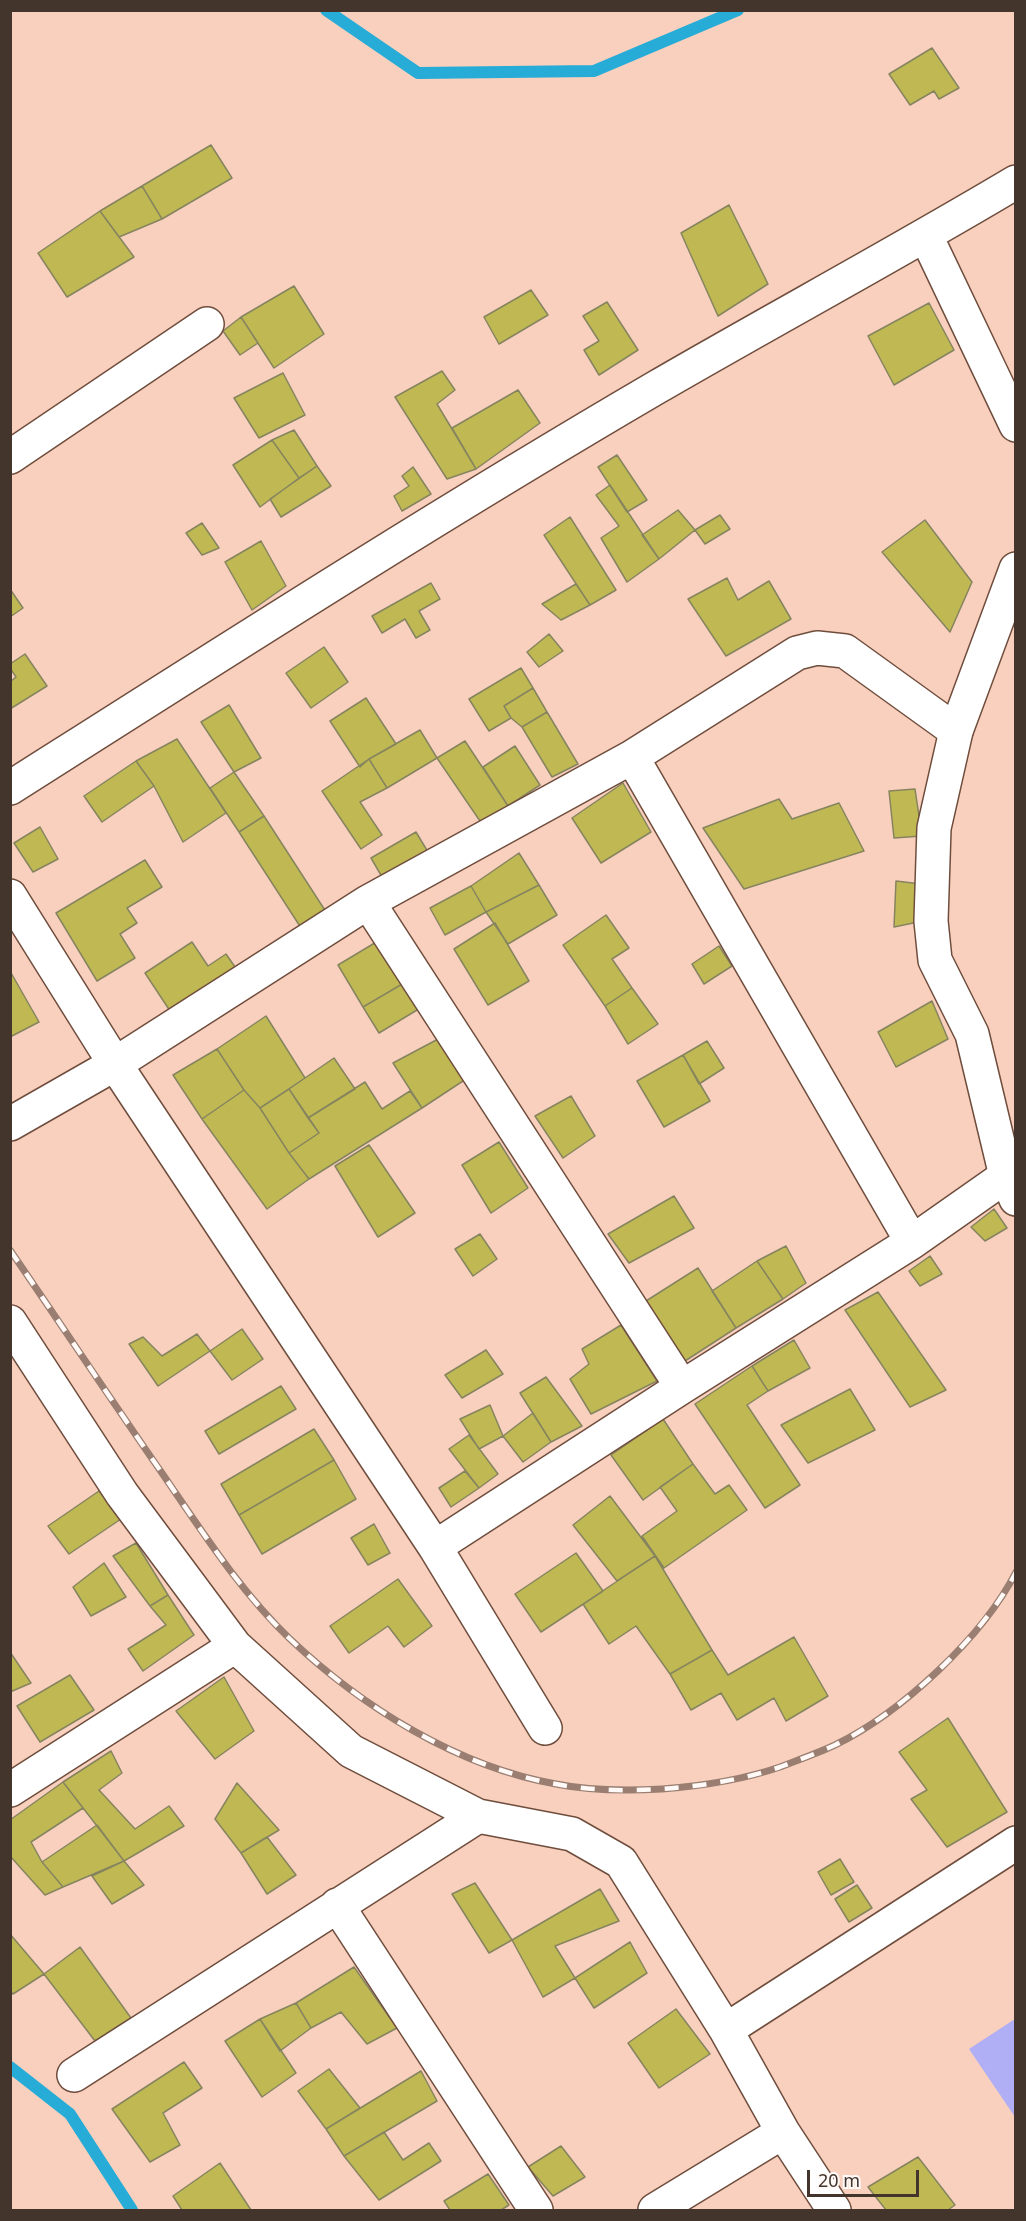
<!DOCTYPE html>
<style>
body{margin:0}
#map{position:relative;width:1026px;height:2221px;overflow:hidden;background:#f9d0be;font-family:"Noto Sans",sans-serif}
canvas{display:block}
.frame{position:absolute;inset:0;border:12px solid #43342c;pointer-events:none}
.scale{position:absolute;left:807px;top:2170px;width:112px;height:27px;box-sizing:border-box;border:3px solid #43342c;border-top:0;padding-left:8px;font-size:18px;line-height:21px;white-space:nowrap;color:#43342c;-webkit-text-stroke:4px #fffaf8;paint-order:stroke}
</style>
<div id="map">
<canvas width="1026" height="2221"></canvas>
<div class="frame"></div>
<div class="scale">20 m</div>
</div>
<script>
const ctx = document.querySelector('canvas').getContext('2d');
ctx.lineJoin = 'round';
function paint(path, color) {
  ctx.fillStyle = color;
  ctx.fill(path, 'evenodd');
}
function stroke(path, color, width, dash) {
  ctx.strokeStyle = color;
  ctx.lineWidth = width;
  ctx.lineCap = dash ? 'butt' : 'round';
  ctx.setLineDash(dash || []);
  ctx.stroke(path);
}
paint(new Path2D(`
 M1015,2019V2117L969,2049Z`), '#b0aef4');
stroke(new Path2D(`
 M326,10L418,73L594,71L738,10
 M10,2067L70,2114L132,2210`), '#26acd6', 12);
const building = new Path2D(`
 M932,48L959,88L939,99L934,91L910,105L889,74Z
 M211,145L232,178L162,219L142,186Z
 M142,186L162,219L119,237L100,211Z
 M729,205L768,284L718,316L681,233Z
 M100,211L134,257L67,297L38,253Z
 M294,286L324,334L274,368L241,317Z
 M531,290L548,315L499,344L484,317Z
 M607,302L638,350L599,375L584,350L599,341L583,316Z
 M929,303L954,350L894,385L868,336Z
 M241,317L258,343L240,355L223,331Z
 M442,371L455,390L437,404L476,469L447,479L395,397Z
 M283,373L305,415L259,438L234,398Z
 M518,390L540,423L476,469L452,428Z
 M294,430L317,466L299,478L272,440Z
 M272,440L299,478L260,507L233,465Z
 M617,455L647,500L627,512L598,467Z
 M317,466L331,486L281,517L270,499Z
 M413,467L431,494L402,511L394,496L409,486L402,476Z
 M610,485L659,559L627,582L601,538L619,526L596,495Z
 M678,510L695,530L659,559L642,535Z
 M720,515L730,529L705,544L695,530Z
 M570,517L616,590L590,605L544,535Z
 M925,520L972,582L950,632L882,552Z
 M202,523L219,548L202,555L186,533Z
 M261,541L286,586L252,610L225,562Z
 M727,578L738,600L769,581L791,619L726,656L688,599Z
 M431,583L440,599L419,611L430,630L416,638L405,619L382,633L372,616Z
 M576,584L590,605L561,620L542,604Z
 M10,589L23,608L10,617Z
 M549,634L563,651L539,667L527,652Z
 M324,647L348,682L311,708L286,673Z
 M25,654L47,686L10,709V682L16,677L10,668V664Z
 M521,668L533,688L504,706L511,718L489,731L469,699Z
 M533,688L547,712L522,727L511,718L504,706Z
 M366,698L396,744L369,759L360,767L330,721Z
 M229,705L261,758L234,772L201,722Z
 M547,712L578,764L552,777L522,727Z
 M420,730L437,758L387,788L369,759Z
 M177,739L226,813L183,842L154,786L136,761Z
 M465,741L508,806L482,824L437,758Z
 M515,746L540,785L508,806L483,767Z
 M369,759L387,788L360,802L382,835L361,849L322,791Z
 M136,761L154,786L102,822L84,796Z
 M234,772L264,816L239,832L210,788Z
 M623,783L651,832L601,863L572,818Z
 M915,789L922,836L894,838L889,791Z
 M779,799L792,819L839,803L864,851L744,889L703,828Z
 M264,816L330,918L305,934L239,832Z
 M40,827L58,859L33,872L14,843Z
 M416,832L434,862L389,889L371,858Z
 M519,853L539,885L486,912L471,886Z
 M145,860L162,887L127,908L137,923L120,934L135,958L97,981L56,913Z
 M896,881L921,884L923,921L894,927Z
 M539,885L557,915L508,944L486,912Z
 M471,886L486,912L445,935L430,908Z
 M606,915L629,948L612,959L632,988L605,1006L563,945Z
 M495,923L529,981L488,1005L454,949Z
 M378,941L404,983L363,1007L338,965Z
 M192,942L208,966L226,954L242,977L176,1020L145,973Z
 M719,946L732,966L704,984L692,964Z
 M10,971L39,1022L10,1037Z
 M404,983L422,1007L379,1033L363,1007Z
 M632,988L658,1024L628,1044L605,1006Z
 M932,1001L948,1039L896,1067L878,1032Z
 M266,1016L305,1078L260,1108L244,1090L217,1049Z
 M440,1038L466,1079L422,1108L393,1063Z
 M707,1041L724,1068L699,1084L683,1055Z
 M217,1049L244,1090L202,1119L173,1075Z
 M683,1055L710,1101L664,1127L637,1081Z
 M334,1058L355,1089L308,1118L289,1089Z
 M365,1082L382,1109L410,1091L422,1108L309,1179L289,1153L319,1133L308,1118Z
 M289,1089L319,1133L289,1153L260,1108Z
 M244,1090L260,1108L289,1153L309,1179L267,1209L202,1119Z
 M571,1096L595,1136L563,1158L535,1116Z
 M499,1142L528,1188L491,1213L462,1165Z
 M369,1145L415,1213L378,1237L335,1166Z
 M674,1196L694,1228L629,1263L608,1234Z
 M994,1209L1007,1228L985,1241L971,1227Z
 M480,1234L497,1259L473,1276L455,1249Z
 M786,1246L806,1283L783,1299L757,1261Z
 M930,1256L942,1274L920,1286L909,1271Z
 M757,1261L783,1299L736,1328L712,1291Z
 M698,1268L736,1328L685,1361L646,1301Z
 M878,1292L946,1390L910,1407L845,1310Z
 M621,1325L657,1381L591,1414L570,1379L589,1364L582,1349Z
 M242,1329L263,1359L232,1380L210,1351Z
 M197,1334L210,1351L158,1386L129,1344L143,1337L162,1356Z
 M794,1340L810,1368L768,1391L752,1366Z
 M486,1350L503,1374L462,1398L445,1375Z
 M752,1366L768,1391L747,1405L800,1485L765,1508L695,1404Z
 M546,1377L582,1426L551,1442L520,1393Z
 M281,1386L296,1409L219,1454L205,1431Z
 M850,1389L875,1430L808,1463L781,1425Z
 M490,1405L503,1436L479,1449L460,1419Z
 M533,1413L551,1442L523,1462L503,1436Z
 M663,1419L693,1464L643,1500L611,1455Z
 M314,1429L334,1460L239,1515L221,1484Z
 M469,1435L498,1474L479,1488L449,1449Z
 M334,1460L356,1499L262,1554L239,1515Z
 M693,1464L715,1494L729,1485L747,1510L664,1568L642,1536L677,1511L660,1487Z
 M465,1471L479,1488L451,1507L439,1488Z
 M99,1491L121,1519L69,1554L48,1526Z
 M610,1496L655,1556L617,1581L573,1525Z
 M374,1524L390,1553L368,1565L351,1538Z
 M136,1543L168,1595L150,1606L113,1556Z
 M576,1553L603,1591L541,1632L515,1594Z
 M655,1556L712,1650L670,1674L636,1626L609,1644L583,1604Z
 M104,1563L126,1597L91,1616L73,1587Z
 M398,1579L432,1626L404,1647L388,1626L349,1653L330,1626Z
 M168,1595L194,1635L143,1671L128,1649L166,1625L150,1606Z
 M794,1637L828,1696L786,1721L774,1698L737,1720L721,1693L691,1710L670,1674L712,1650L728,1675Z
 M10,1652L31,1683L10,1692Z
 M70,1675L94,1710L40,1742L17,1706Z
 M224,1677L254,1731L215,1759L176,1711Z
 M948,1718L1007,1812L947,1847L911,1799L927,1790L899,1752Z
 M111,1751L122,1773L99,1790L135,1829L169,1806L184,1826L124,1861L63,1782Z
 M63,1782L83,1808L31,1842L42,1862L63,1887L45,1895L10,1856V1820Z
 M237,1783L279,1830L241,1853L215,1819Z
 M97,1825L124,1861L63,1887L42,1862Z
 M267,1837L296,1875L267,1894L241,1853Z
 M840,1859L854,1882L831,1895L818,1872Z
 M124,1861L144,1885L112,1904L92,1876Z
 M475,1883L512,1940L489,1953L452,1894Z
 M857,1885L872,1908L849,1922L835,1899Z
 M600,1889L619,1921L555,1946L575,1978L543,1997L512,1940Z
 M10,1934L44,1974L13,1994L10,1990Z
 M630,1942L647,1973L594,2008L575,1978Z
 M80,1947L131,2018L95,2041L44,1974Z
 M354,1967L397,2028L367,2044L341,2012L311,2028L296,2003Z
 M296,2003L311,2028L280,2051L260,2019Z
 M676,2009L710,2054L659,2088L628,2043Z
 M260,2019L296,2073L262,2097L225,2041Z
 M184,2062L202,2088L163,2113L180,2145L150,2162L112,2109Z
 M329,2069L360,2108L326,2129L298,2091Z
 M421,2071L437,2101L344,2156L326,2129Z
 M384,2132L403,2160L429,2143L441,2161L379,2200L344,2156Z
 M561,2146L585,2177L553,2196L528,2167Z
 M918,2157L955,2205L948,2210H886L868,2187Z
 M220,2163L251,2210H182L173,2196Z
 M488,2174L509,2205L501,2210H450L444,2201Z`);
paint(building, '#c0b953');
stroke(building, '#86845f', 1.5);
const street = new Path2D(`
 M926,236L1016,425
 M10,457L207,324
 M632,757L912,1242
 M10,788C224,652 438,515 657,387C776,318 897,253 1016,182
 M10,896L115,1064L435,1547L545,1728
 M368,902L682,1387
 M10,1124L115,1064L368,902L632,757L797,653L817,648L845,651L956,731
 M10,1322L122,1494L235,1646L351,1751L478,1816L572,1834L621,1862L726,2030L783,2132L834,2210
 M435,1547L682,1387L912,1242L1006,1176
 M10,1790L235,1646
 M337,1905L536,2210
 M726,2030L1016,1843
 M74,2075L478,1816
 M655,2210L783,2132`);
const secondary = new Path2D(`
 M1016,569L956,731L934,828L931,921L935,960L972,1034L1006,1176L1016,1199`);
stroke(street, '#6f4d3d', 36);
stroke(secondary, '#6f4d3d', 36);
stroke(street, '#fff', 33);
stroke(secondary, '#fff', 33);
const rail = new Path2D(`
 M10,1250C62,1326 112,1401 164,1476C203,1533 241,1592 290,1639C362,1707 458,1767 556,1784C591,1791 627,1791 662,1789C702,1786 742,1780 780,1767C798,1760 818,1753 835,1745C901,1713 983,1637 1016,1572`);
stroke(rail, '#997e71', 7);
stroke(rail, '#fffaf8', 4.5, [14]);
</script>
